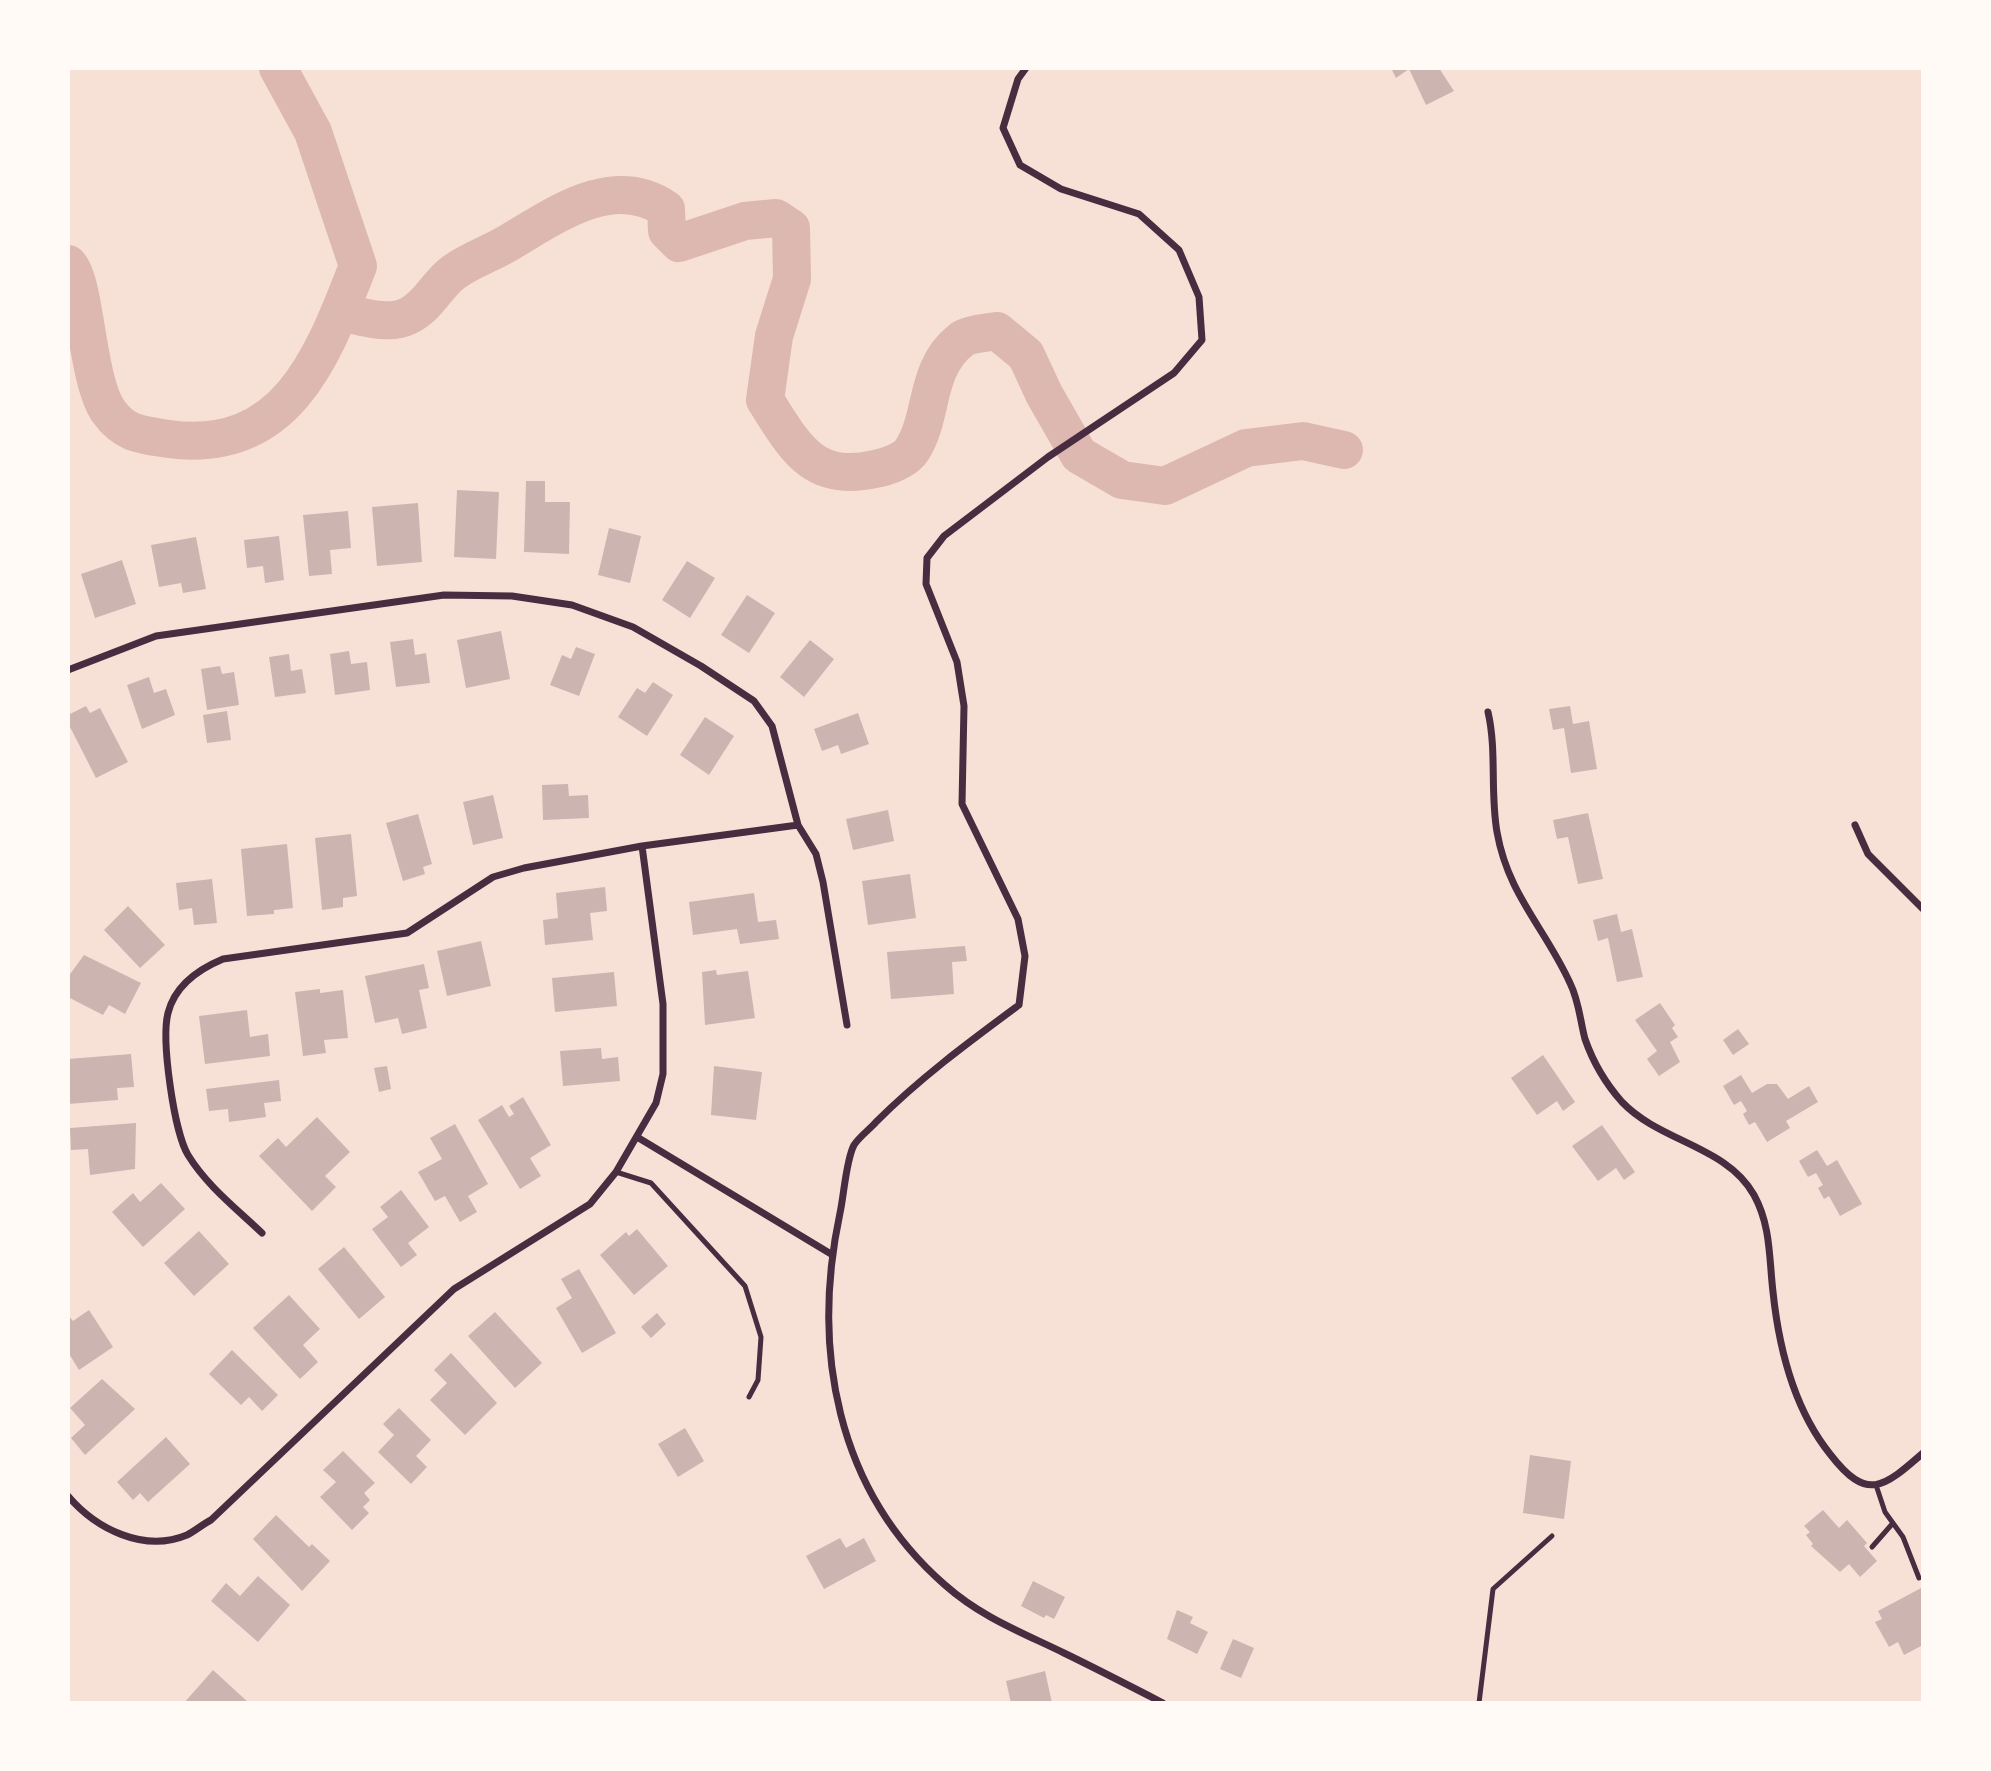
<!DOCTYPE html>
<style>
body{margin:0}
#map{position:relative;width:1991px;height:1771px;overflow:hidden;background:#f7e1d7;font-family:"PT Sans Narrow",sans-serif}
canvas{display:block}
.frame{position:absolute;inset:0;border:70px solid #fffaf5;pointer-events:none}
</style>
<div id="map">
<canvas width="1991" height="1771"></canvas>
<div class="frame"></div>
</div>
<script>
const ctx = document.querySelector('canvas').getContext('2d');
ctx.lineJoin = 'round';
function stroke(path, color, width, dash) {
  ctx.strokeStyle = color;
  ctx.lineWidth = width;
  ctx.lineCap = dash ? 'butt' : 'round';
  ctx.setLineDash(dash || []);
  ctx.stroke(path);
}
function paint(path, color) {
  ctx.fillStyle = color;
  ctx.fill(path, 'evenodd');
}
stroke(new Path2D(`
 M68,264C86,280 86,381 109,412C125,435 144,435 169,439C287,455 323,356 358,266L313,132L278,68
 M340,312C361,316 388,326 408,316C428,307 437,284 454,272C471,260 492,253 510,242C557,214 614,173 666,209L667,231L679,243L745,221L776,218L791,228L792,279L774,336L765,400C795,447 812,483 875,469C887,467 906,460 912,450C934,416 924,369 961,340C968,334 987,333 997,331L1026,355L1044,394L1079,455L1122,480L1165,486L1246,448L1303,441L1344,450`), '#dcb8b0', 38);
paint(new Path2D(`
 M1391,68H1439L1454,91L1426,105L1409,69L1396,78Z
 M526,481H545V502H570L569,554L524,552Z
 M457,490L499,492L496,559L454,557Z
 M418,503L422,562L377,566L372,507Z
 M348,511L351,548L330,550L332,574L309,576L303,515Z
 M609,528L641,536L630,583L598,575Z
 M279,536L284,580L265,583L263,566L247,568L244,540Z
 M196,537L206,589L183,593L181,583L159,587L151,545Z
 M122,560L136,604L95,618L81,574Z
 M687,561L715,578L690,618L662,600Z
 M747,595L775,613L749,653L721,635Z
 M501,631L510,679L466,688L457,640Z
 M413,639L415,655L426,653L430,683L396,687L390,642Z
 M810,640L834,659L804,697L780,677Z
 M576,647L595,654L579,696L550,685L562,655L571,659Z
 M349,651L351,664L367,662L370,690L335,695L330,654Z
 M289,654L291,671L302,669L306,693L275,697L269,657Z
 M220,666L222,674L234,672L239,705L207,710L201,669Z
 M149,677L154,693L166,689L175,715L142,729L127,685Z
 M653,682L673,695L647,736L618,717L637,688L645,693Z
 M86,706L90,713L100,708L128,762L96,778L68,723V715Z
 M1570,706L1573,724L1589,721L1597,769L1571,773L1564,728L1553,730L1549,709Z
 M227,711L231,740L207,743L203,715Z
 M858,713L869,744L841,754L838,745L822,751L814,729Z
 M705,717L734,736L709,775L680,755Z
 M568,784L569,796L588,795L589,818L543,820L542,785Z
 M493,795L503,838L473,845L463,802Z
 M888,810L894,841L853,850L846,819Z
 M1588,813L1603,879L1578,884L1568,837L1557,839L1553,820Z
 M418,814L432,864L423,867L425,874L403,881L386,823Z
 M351,834L357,896L343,898V907L322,910L315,838Z
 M287,844L293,908L274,910V914L247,916L241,849Z
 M910,874L916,918L868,925L862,881Z
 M212,879L217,923L194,925L192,908L179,910L176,883Z
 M605,887L607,911L590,913L593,940L545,945L543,920L558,918L556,893Z
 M754,893L758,922L776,920L779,939L740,944L737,929L693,935L689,902Z
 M128,906L165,945L140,968L104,930Z
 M1617,914L1621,932L1632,929L1643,977L1617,982L1608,938L1598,941L1593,920Z
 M481,941L491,986L447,996L437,951Z
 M965,946L967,961L952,962L954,994L891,999L887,952Z
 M84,955L141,983L125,1014L109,1005L103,1015L68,997V977Z
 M424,964L429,988L419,990L427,1028L402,1034L398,1018L375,1023L365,976Z
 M716,970L717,975L748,971L755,1018L705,1025L702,972Z
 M614,972L617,1006L555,1012L552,978Z
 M320,989V993L343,990L348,1038L324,1040L326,1053L303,1056L295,992Z
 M1660,1003L1675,1025L1672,1028L1678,1037L1670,1042L1680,1062L1659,1076L1647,1059L1657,1051L1635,1020Z
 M247,1010L250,1037L268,1034L270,1056L205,1064L199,1016Z
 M1738,1029L1749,1044L1733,1055L1723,1040Z
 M601,1048L602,1059L618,1057L620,1081L563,1086L560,1051Z
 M131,1054L134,1087L117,1088L118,1100L68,1104V1059Z
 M1543,1055L1575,1102L1563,1111L1557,1101L1537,1115L1511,1078Z
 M387,1066L391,1089L379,1092L374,1068Z
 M714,1066L762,1072L756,1120L711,1115Z
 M1741,1075L1752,1093L1767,1084H1777L1788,1099L1809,1086L1818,1102L1786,1121L1790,1128L1767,1142L1755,1122L1749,1125L1743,1114L1747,1111L1741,1101L1734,1105L1723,1086Z
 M279,1080L281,1101L264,1103L266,1117L229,1122L228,1109L209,1111L206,1089Z
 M523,1097L551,1145L530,1158L541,1176L520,1189L478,1120L502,1105L509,1117L514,1114L509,1106Z
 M317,1117L350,1152L325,1176L336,1187L312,1211L259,1156L278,1138L286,1147Z
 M136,1123L135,1169L90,1175L88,1149L71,1150L70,1128Z
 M455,1124L488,1184L468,1196L477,1212L460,1222L445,1196L435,1201L418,1172L442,1159L430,1138Z
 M1602,1125L1635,1172L1624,1180L1616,1168L1598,1181L1572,1146Z
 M1817,1150L1827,1166L1837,1160L1862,1204L1840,1216L1829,1196L1824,1199L1818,1188L1823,1185L1816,1173L1808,1177L1799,1161Z
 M161,1183L185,1209L143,1247L112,1212L133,1193L140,1202Z
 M401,1190L429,1227L408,1243L417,1255L401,1267L372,1229L388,1217L380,1207Z
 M637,1229L668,1266L634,1295L600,1255L626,1232L629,1236Z
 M199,1231L229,1264L194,1296L164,1263Z
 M344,1247L385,1297L359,1319L318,1269Z
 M579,1269L616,1333L582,1353L556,1308L572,1298L561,1279Z
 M289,1295L320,1329L303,1345L318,1362L300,1379L253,1328Z
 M89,1310L113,1347L79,1370L68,1352V1315L73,1321Z
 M495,1312L542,1363L515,1388L468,1336Z
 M657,1313L666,1324L651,1338L641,1327Z
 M232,1350L278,1395L262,1411L249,1397L241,1405L209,1374Z
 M451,1353L497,1403L465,1435L430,1400L447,1383L434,1370Z
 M102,1379L135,1409L85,1455L71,1438L85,1425L70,1408Z
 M399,1408L431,1440L416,1456L427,1467L411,1484L378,1452L394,1435L383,1424Z
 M685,1428L704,1461L678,1477L658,1444Z
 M166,1437L190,1464L148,1502L140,1493L133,1500L117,1482Z
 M343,1451L375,1483L364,1493L370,1500L363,1507L369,1513L352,1530L320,1497L336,1482L323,1470Z
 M1530,1455L1571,1461L1564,1519L1523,1513Z
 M1823,1510L1839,1528L1847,1520L1867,1543L1864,1546L1877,1561L1860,1577L1849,1564L1840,1572L1811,1546L1813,1544L1806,1535L1810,1532L1804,1526Z
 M276,1515L309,1547L312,1544L330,1561L302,1591L253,1539Z
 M840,1538L846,1548L864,1538L876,1561L824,1589L806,1556Z
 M258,1576L290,1605L258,1642L211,1601L226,1583L240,1596Z
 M1033,1581L1065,1597L1054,1619L1046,1615L1044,1618L1021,1606Z
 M1923,1587V1645L1904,1655L1898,1642L1889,1647L1875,1622L1882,1619L1878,1611Z
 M1177,1610L1193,1617L1190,1623L1208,1632L1197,1654L1167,1639Z
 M1233,1639L1254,1648L1241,1678L1220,1669Z
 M213,1670L249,1703H184Z
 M1045,1671L1052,1703H1011L1006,1681Z`), '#ccb4b1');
stroke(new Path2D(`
 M616,1172L651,1183L745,1286L761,1337L758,1380L749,1397
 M1876,1485L1885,1512L1903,1537L1919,1578
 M1872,1547L1893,1523
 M1479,1703L1493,1589L1552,1536`), '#4a2c40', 5);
stroke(new Path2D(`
 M1026,68L1018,79L1003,128L1020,165L1061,189L1139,214L1179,250L1199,297L1202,340L1174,373L1048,457L944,536L927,558L926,584L957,662L964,706L962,804L1018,919L1025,956L1019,1005C969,1042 920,1078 876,1122C870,1129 859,1137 854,1145C846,1160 844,1195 840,1213C811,1349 836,1490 945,1585C981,1617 1021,1632 1064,1653C1097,1669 1130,1686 1163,1703
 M68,670L156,636L444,595L512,596L572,605L633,627L701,666L754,701L772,726L798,825L816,854L823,882L847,1025
 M1488,712C1497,751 1490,792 1497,832C1508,895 1545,928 1570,983C1579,1001 1580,1020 1585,1039C1593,1062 1606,1084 1622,1102C1660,1142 1727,1146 1754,1195C1771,1226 1769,1258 1773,1292C1779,1349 1794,1409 1830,1454C1867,1502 1883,1488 1923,1453
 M1855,825L1868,854L1923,909
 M637,1137L831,1254
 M262,1233C237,1209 207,1186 188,1155C174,1132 161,1040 168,1013C175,985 199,969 223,959L407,933L493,877L524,868L642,846L798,825
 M68,1496C96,1529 144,1553 187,1535C195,1531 203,1524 211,1520L454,1289L590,1204L616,1172L656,1103L663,1074V1004L642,846`), '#4a2c40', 7);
</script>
